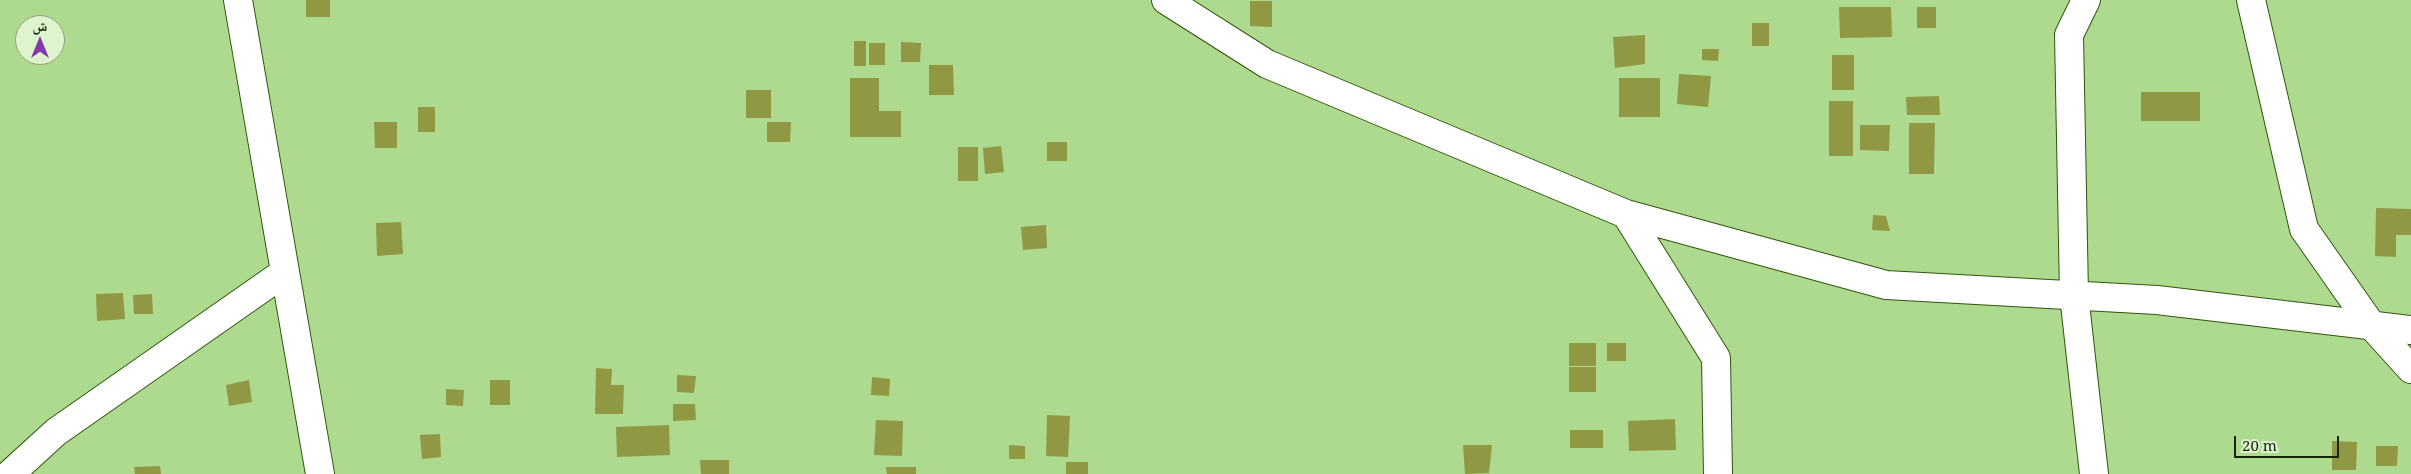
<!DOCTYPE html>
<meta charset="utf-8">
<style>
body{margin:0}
#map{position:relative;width:2411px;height:474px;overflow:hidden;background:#aeda90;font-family:"Noto Serif","Noto Naskh Arabic",serif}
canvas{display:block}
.north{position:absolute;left:15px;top:15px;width:50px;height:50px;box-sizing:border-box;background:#ddf4cf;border:1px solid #8da17f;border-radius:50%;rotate:0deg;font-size:14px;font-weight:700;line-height:20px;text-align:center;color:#142507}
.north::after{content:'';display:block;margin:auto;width:18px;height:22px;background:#8538a8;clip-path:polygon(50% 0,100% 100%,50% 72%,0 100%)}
.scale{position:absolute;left:2234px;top:436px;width:105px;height:22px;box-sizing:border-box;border:2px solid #142507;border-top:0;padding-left:6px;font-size:15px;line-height:18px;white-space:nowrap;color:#142507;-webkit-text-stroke:4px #ddf4cf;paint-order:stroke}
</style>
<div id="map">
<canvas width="2411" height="474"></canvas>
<div class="north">ش</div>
<div class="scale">20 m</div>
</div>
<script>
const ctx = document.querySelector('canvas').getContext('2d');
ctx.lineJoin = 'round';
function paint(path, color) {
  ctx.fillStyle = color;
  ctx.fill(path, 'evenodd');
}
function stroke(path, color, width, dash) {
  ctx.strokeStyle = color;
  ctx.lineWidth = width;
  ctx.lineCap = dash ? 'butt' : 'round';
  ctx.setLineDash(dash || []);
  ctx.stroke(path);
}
paint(new Path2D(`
 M306,0H330V17H306Z
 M1250,1H1272V27L1250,26Z
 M1839,7H1891L1892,37L1840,38Z
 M1917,7H1936V28H1917Z
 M1752,23H1769V46H1752Z
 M1645,35V64L1615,68L1613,37Z
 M854,41H866V66H854Z
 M901,42L921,43L920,62H901Z
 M869,43H885V65H869Z
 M1702,49H1719L1718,61L1702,60Z
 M1832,55H1854V90H1832Z
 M929,65H953L954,95H929Z
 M1679,74L1711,76L1708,107L1677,104Z
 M850,78H879V111H901V137H850Z
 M1619,78H1660V117H1619Z
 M746,90H771V118H746Z
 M2141,92H2200V121H2141Z
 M1939,96L1940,115H1907L1906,97Z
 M1829,101H1853V156H1829Z
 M418,107H435V132H418Z
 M374,122H397V148H375Z
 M767,122H791L790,142H767Z
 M1909,123H1935L1934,174H1909Z
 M1860,125H1890L1889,151L1860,150Z
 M1047,142H1067V161H1047Z
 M1001,146L1004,172L985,174L983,148Z
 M958,147H978V181H958Z
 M2376,208L2411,209V235H2396V257L2375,256Z
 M1873,215L1886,216L1890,231L1872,230Z
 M401,222L403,254L377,256L376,223Z
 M1046,225L1047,248L1023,250L1021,227Z
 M123,293L125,319L97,321L96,294Z
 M152,294L153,314H134L133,295Z
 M1569,343H1596V366H1569Z
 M1607,343H1626V361H1607Z
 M1569,367H1596V392H1569Z
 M596,368L612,369L611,385H624L623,414H595Z
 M677,375L696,376L694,393L677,392Z
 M872,377L890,379L889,396L871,395Z
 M249,380L252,402L229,406L226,385Z
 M490,380H510V405H490Z
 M446,389L464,390L463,406L446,405Z
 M673,404H695L696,420L673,421Z
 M1047,415L1070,416L1068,457L1046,456Z
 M1675,419L1676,450L1629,451L1628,421Z
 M876,420L903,421L902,456L874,455Z
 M669,425L670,455L617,457L616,427Z
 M1570,430H1603V448H1570Z
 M440,434L441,457L422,459L420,435Z
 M2332,441L2357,442L2356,470H2332Z
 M1009,445L1025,446V459H1009Z
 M1463,445H1492L1489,473L1465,474Z
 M2376,446H2398L2397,466H2376Z
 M700,460H729V474H701Z
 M1066,462H1088V474H1066Z
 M160,466L161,474H135L134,467Z
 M886,467H916V474H887Z`), '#919843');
const minor = new Path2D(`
 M238,0L320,474
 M1166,0L1267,64L1626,214L1716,358L1718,474
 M2086,0L2069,35L2074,295L2094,474
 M2251,0L2304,229L2372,326L2411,369
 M1626,214L1886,285L2157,300L2411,330
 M10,474L56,432L285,272`);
stroke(minor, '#30560a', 30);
stroke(minor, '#fff', 28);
</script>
